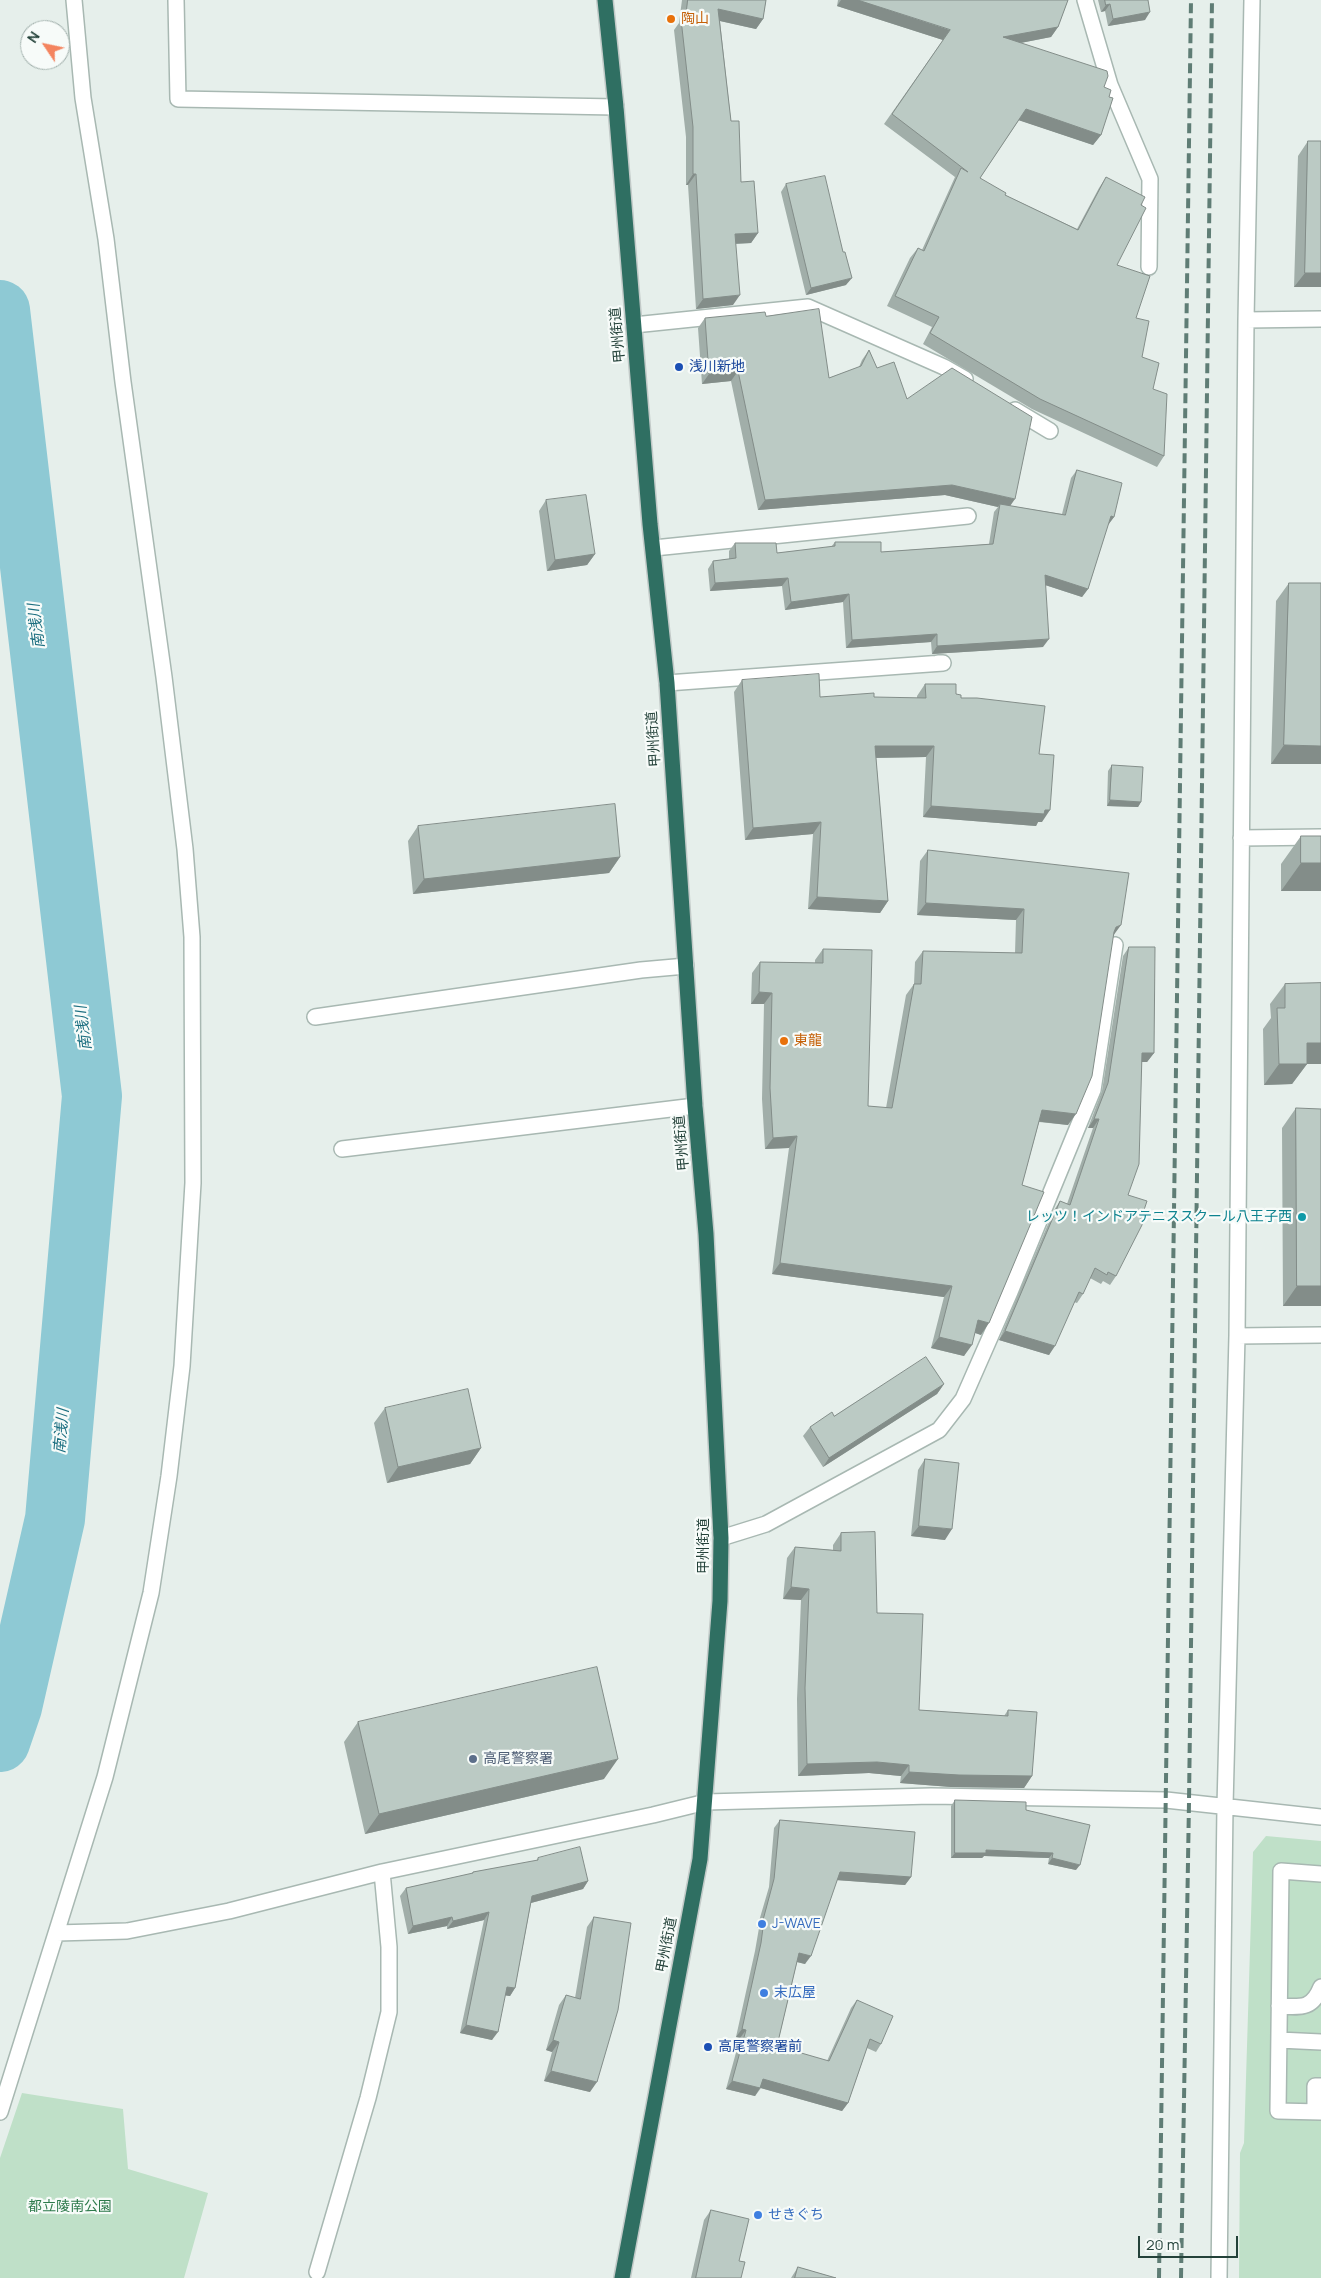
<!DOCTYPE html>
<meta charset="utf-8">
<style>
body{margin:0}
#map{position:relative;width:1321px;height:2278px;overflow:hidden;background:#e6efeb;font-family:Manrope,sans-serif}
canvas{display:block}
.north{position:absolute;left:20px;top:20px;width:50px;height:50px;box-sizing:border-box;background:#f7fbf9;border:1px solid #a3b1ad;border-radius:50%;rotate:304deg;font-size:14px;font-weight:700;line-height:20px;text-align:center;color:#24423a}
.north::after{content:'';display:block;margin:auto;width:18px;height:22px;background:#f4845f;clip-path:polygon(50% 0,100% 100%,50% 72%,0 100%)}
.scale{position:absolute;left:1138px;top:2236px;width:100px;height:22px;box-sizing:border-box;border:2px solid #24423a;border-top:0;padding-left:6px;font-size:15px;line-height:18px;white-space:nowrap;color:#24423a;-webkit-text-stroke:4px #f7fbf9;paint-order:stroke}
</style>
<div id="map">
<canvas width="1321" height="2278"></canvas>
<div class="north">N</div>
<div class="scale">20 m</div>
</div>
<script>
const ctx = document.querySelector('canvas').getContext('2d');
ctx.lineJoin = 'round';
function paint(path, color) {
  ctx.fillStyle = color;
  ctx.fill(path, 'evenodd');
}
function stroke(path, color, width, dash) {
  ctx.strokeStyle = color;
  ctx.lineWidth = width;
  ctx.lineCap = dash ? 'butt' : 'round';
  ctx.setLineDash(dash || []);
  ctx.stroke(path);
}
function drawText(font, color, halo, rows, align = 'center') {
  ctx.font = font + ' Manrope,"Noto Sans JP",sans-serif';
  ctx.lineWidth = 4.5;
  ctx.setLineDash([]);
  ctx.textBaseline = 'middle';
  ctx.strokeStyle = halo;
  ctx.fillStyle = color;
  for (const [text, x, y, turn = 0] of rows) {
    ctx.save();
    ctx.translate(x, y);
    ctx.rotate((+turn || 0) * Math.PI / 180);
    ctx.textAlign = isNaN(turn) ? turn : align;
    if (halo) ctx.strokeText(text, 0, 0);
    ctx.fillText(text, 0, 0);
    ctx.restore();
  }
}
paint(new Path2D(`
 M1266,1836L1321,1841V2278H1239L1240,2153L1244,2143L1253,1852Z
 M22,2093L123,2109L128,2169L208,2193L184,2278H0V2158Z`), '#bfe0c8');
stroke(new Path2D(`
 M0,310L92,1096L55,1519L12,1707L0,1742`), '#8ec9d4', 60);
const minor = new Path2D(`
 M176,0L178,99L616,107
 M1085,0L1110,85L1150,179L1149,267
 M1246,320L1321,319
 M634,325L808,307L944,367L965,379
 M1015,410L1050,431
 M654,548L968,516
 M667,683L943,663H938
 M1241,838L1321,837
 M315,1017L641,970L686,966
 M342,1149L695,1106
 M1237,1336L1321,1335
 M721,1538L766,1524L939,1430L963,1399L1010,1292L1093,1090L1115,945
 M1321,1874L1281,1871L1278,2111L1321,2112
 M57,1933L127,1931L229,1911L382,1872L653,1815L706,1802L931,1796L1166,1800L1321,1817
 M1279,2006C1300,2007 1312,2010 1321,1987
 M1279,2040L1321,2042
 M0,2112L105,1777L151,1593L169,1476L182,1366L193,1183L192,937L185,849L164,677L123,382L106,239L83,98L74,0
 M1315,2112V2086H1321
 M317,2272L368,2098L389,2012V1947L382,1872
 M1219,2278L1225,1806L1237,1336L1246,320L1252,0`);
const highway = new Path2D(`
 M605,0L616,107L650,524L667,683L695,1106L706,1234L721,1538L720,1601L700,1859L622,2278`);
stroke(minor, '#a8b8b2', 18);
stroke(highway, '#c2cac8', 18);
stroke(minor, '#fff', 15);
stroke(highway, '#2f6f62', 15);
stroke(new Path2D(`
 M1159,2278L1191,0
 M1181,2278L1189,1802L1212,0`), '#5f7d75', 4, [10, 5]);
paint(new Path2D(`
 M682,0H766L763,19L756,29L720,21L731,121L741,182L758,233L751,243L736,244L733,305L696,309L688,185H686V137L674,30L679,23Z
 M838,0H1068L1058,27L1051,37L1020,43L1104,87L1109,97L1101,135L1093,145L1019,120L980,178L1005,195L1077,229L1099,188L1106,177L1141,205L1117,265L1136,318L1142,357L1153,389L1164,456L1157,467L1032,409L923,344L932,327L887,306L910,258L918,248L922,250L955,177L884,124L943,40L837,6Z
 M1098,0H1148L1145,20L1108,26L1105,11L1101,12Z
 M1308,141L1321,287H1294L1298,156Z
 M786,184L846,285L806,295L781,192Z
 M766,316L829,378L859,367L862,360L869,350L877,368L907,399L1011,506L1062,514L1071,478L1077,470L1114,517L1108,525L1088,589L1082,597L1045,585L1043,647L932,654L931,642L846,648L843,602L785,610L782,586L710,591L708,569L713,561L729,559V551L735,543L777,553L831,547L835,542L881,552L989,544L994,512L998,507L945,495L758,510L731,381L702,384L698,328L705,318Z
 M546,500L595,554L587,565L547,571L539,511Z
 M1289,583L1321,764H1271L1276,601Z
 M742,680L820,697L917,698V696L925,684L956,694L1039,754L1042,822H1038L1036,826L923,817L926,757L876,758L888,901L880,913L808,909L813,834L745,840L734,692Z
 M1112,765L1141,802L1138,807L1107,806L1108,771Z
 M418,826L620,857L609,873L413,894L408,841Z
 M1301,836H1321V891H1281V864Z
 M928,850L1113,935L1068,1125L1039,1122L981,1335L975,1333L964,1356L931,1348L944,1297L772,1274L789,1148L765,1149L762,1099L764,1004H751L752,973L760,962L815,963V960L823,949L868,1106L886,1108L906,995L914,984L915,962L923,951L1015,953L1016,920L917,915L920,861Z
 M1129,947L1154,1053L1147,1062H1142L1128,1195L1116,1276L1110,1285L1103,1281L1101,1284L1090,1278L1083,1294L1077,1303L1074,1302L1049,1355L999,1340L1054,1210L1060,1201L1067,1204L1093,1128H1088L1102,1091L1123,956Z
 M1321,983V1064H1307L1292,1084L1264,1085L1263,1029L1271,1018L1270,1004L1285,984Z
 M1296,1108L1321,1306H1283L1282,1128Z
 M944,1384L937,1394L823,1467L803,1436L810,1427L834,1416Z
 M385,1408L481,1448L470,1464L387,1483L374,1423Z
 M925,1459L945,1540L911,1536L918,1470Z
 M841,1533L877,1613L919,1710L1004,1716L1008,1710L1032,1776L1024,1788L951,1787L900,1783L901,1776L869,1773L798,1776L797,1699L801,1600L783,1599L787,1558L795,1547L833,1550V1545Z
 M358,1722L604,1779L365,1834L344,1742Z
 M955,1800L1026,1810L1076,1870L1048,1864L1049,1858L984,1856L982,1858H951V1806Z
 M780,1820L911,1877L905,1885L837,1880L805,1964L797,1962L777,2046L827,2061L851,2008L857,2000L881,2044L876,2052L867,2048L848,2103L842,2111L761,2088L755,2096L726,2089L740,2038L736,2037L755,1951L759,1928H757L769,1887L774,1828Z
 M538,1858L588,1881L583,1889L531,1903L515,1988L510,1996L505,1995L492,2040L460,2033L484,1920L447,1929V1926L408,1934L400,1896L406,1888L471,1874L473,1872L536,1861Z
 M594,1917L590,2092L544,2081L552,2052L546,2050L559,2005L566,1995L575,1998L587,1927Z
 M711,2210L739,2261L741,2278H691L704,2220Z
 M798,2267L836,2278H791Z`), '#a1aea9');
paint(new Path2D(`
 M841,0H858L950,30L943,40L837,6Z
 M1110,4L1105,11L1101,12L1106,5Z
 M718,9L763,19L756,29L711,19Z
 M1150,12L1145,20L1108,26L1113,19Z
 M1058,27L1051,37L995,48L1003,37Z
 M1026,109L1101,135L1093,145L1018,120Z
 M693,174H696L688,185H686Z
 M758,233L751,243L727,244L735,234Z
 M1305,273H1321V287H1294Z
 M852,278L846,285L806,295L811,288Z
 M740,295L733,305L696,309L703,299Z
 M738,371L731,381L702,384L709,374Z
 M952,485L1015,499L1008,509L1000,504L998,507L945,495L758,510L765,500Z
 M1111,516L1114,517L1108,525Z
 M595,554L587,565L547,571L555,560Z
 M1045,575L1088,589L1082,597L1039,583Z
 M788,578L782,586L710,591L715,583Z
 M849,594L843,602L785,610L791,602Z
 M937,634L931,642L846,648L852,640Z
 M1049,639L1043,647L932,654L937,646Z
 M1284,745L1321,746V764H1271Z
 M875,746H934L926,757L867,758Z
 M1110,800L1141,802L1138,807L1107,806Z
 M931,806L1050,810L1042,822H1038L1036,826L923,817Z
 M821,822L813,834L745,840L753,828Z
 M620,857L609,873L413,894L424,879Z
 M1301,863H1321V891H1281Z
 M817,897L888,901L880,913L808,909Z
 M926,903L1024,909L1016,920L917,915Z
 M1121,925L1113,936L1108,939L1116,927Z
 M759,992L772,993L764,1004H751Z
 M1307,1043H1321V1064H1293Z
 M1142,1053H1154L1147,1062H1136Z
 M1279,1064H1307L1292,1084L1264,1085Z
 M1042,1110L1076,1114L1068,1125L1034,1121Z
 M1094,1119H1099L1093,1128H1088Z
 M797,1136L789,1148L765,1149L773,1138Z
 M780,1263L952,1286L944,1297L772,1274Z
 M1297,1286H1321V1306H1283Z
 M978,1320L989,1323L981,1335L970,1331Z
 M1005,1331L1055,1346L1049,1355L999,1340Z
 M939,1337L972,1345L964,1356L931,1348Z
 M944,1384L937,1394L823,1467L829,1458Z
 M481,1448L470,1464L387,1483L398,1467Z
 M919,1526L952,1529L945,1540L911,1536Z
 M791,1587L809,1589L801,1600L783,1599Z
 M618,1759L604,1779L365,1834L379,1814Z
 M877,1762L909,1765L901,1776L869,1773L798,1776L807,1764Z
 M909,1772L1032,1776L1024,1788L951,1787L900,1783Z
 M986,1850L1053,1853L1049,1858L984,1856L982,1858H951L955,1853Z
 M1052,1858L1080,1865L1076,1870L1048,1864Z
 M840,1872L911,1877L905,1885L835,1880Z
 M588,1881L583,1889L527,1904L532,1896Z
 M489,1912L484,1920L447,1929L453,1921Z
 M452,1917L447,1926L408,1934L413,1926Z
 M763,1920H764L759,1928H757Z
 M799,1953L811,1956L805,1964L793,1961Z
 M507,1987L515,1988L510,1996L501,1995Z
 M466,2025L498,2032L492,2040L460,2033Z
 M742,2029L746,2030L740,2038L736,2037Z
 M553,2040L559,2042L552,2052L546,2050Z
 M551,2071L597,2082L590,2092L544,2081Z
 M763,2079L848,2103L842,2111L757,2087Z
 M732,2081L760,2088L755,2096L726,2089Z`), '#838d89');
const building = new Path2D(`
 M688,0H766L763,19L718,9L731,121H739L741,182L754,181L758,233L735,234L740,295L703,299L696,174H693V127L681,19H685Z
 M858,0H1068L1058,27L1003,37L1107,71L1108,76L1104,87L1111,90L1109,97L1113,98L1101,135L1026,109L980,178L1006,193L1005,195L1078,230L1106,177L1145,197L1141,205L1146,208L1117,265L1150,276L1136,318L1149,321L1142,357L1159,363L1153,389L1167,394L1164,456L1040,399L930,333L939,317L895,296L918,248L924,251L961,168L968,172L892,114L950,30Z
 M1105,0H1148L1150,12L1113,19L1110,4L1106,5Z
 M1308,141H1321V273H1305Z
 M825,176L843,252H845L852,278L811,288L786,184Z
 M819,309L829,378L861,366L869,350L877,368L894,362L907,399L952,368L1032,417L1015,499L952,485L765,500L738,371L709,374L705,318L765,312L766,316Z
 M1077,470L1122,483L1114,517L1111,516L1088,589L1045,575L1049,639L937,646V634L852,640L849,594L791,602L788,578L715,583L713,561L736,558L735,543H776L777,553L835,546V542H881V552L993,544L1000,504L1065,515Z
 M586,495L595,554L555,560L546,500Z
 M1289,583H1321V746L1284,745Z
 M819,674L820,697L874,693V697L926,698L925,684H956V694L961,695V698H977L1045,706L1039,754L1054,755L1050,810H1045L1044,814L931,806L934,746H875L888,901L817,897L821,822L753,828L742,680Z
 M1112,765L1143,767L1141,802L1110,800Z
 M615,804L620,857L424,879L418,826Z
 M1301,836H1321V863H1301Z
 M928,850L1129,873L1121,925L1116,927L1114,932L1092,1076L1076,1114L1042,1110L1022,1185L1044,1192L989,1323L978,1320L972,1345L939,1337L952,1286L780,1263L797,1136L773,1138L770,1088L772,993L759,992L760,962L823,963V949L872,950L868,1106L892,1108L914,984H921L923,951L1022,953L1024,909L926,903Z
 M1129,947H1155L1154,1053H1142L1139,1164L1128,1195L1147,1201L1140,1222L1143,1223L1116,1276L1108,1272L1107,1275L1095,1268L1083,1294L1079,1292L1055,1346L1005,1331L1060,1201L1070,1205L1099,1119H1094L1108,1083Z
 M1321,983V1043H1307V1064H1279L1277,1008H1285V984Z
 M1296,1108L1321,1109V1286H1297Z
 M926,1357L944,1384L829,1458L810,1427L832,1412L834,1416Z
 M468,1389L481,1448L398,1467L385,1408Z
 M925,1459L959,1463L952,1529L919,1526Z
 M875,1532L877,1613L923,1614L919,1710L1008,1716V1710L1037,1712L1032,1776L959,1775L909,1772V1765L877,1762L807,1764L805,1688L809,1589L791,1587L795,1547L841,1551V1533Z
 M597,1667L618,1759L379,1814L358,1722Z
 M955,1800L1026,1802V1810L1090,1825L1080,1865L1052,1858L1053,1853L986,1850V1853H955Z
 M780,1820L915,1832L911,1877L840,1872L811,1956L799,1953L777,2046L829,2061L857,2000L893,2016L881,2044L870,2039L848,2103L763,2079L760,2088L732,2081L746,2030L742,2029L761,1943L764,1920H763L774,1879Z
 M580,1847L588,1881L532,1896L515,1988L507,1987L498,2032L466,2025L489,1912L453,1921L452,1917L413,1926L406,1888L473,1873V1872L538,1860V1858Z
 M594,1917L631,1923L618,2010L597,2082L551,2071L559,2042L553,2040L566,1995L580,1999Z
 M711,2210L749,2219L739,2261L745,2262L741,2278H696Z
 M798,2267L836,2278H795Z`);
paint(building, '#bbcac4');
stroke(building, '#838d89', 1);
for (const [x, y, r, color] of [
 [671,19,5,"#e8710a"],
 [679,367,5,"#1a4fb4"],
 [784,1041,5,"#e8710a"],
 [1302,1217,5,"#0f9aa8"],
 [473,1759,5,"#5c6f8a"],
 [762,1924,5,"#3f7fe0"],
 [764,1993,5,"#3f7fe0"],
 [708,2047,5,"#1a4fb4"],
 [758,2215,5,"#3f7fe0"]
]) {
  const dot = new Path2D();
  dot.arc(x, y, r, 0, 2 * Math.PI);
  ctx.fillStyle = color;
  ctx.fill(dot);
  stroke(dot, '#f7fbf9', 2);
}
drawText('14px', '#c56008', '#f7fbf9', [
 ["陶山",681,19],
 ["東龍",794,1041]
], 'left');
drawText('14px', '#24423a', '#f7fbf9', [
 ["甲州街道",618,335,-95],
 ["甲州街道",654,739,-94],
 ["甲州街道",682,1143,-95],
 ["甲州街道",704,1546,-90],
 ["甲州街道",667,1945,-79]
]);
drawText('14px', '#164399', '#f7fbf9', [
 ["浅川新地",689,367],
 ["高尾警察署前",718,2047]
], 'left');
drawText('14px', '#0d838f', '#f7fbf9', [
 ["レッツ！インドアテニススクール八王子西",1292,1217]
], 'right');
drawText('14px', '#4e5e75', '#f7fbf9', [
 ["高尾警察署",483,1759]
], 'left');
drawText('14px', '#366cbe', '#f7fbf9', [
 ["J-WAVE",772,1924],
 ["末広屋",774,1993],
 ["せきぐち",768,2215]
], 'left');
drawText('14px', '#2d7a4b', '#f7fbf9', [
 ["都立陵南公園",70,2207]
]);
drawText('italic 15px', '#1c6f80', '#f7fbf9', [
 ["南浅川",37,626,-97],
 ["南浅川",84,1028,-97],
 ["南浅川",62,1431,-85]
]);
</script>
